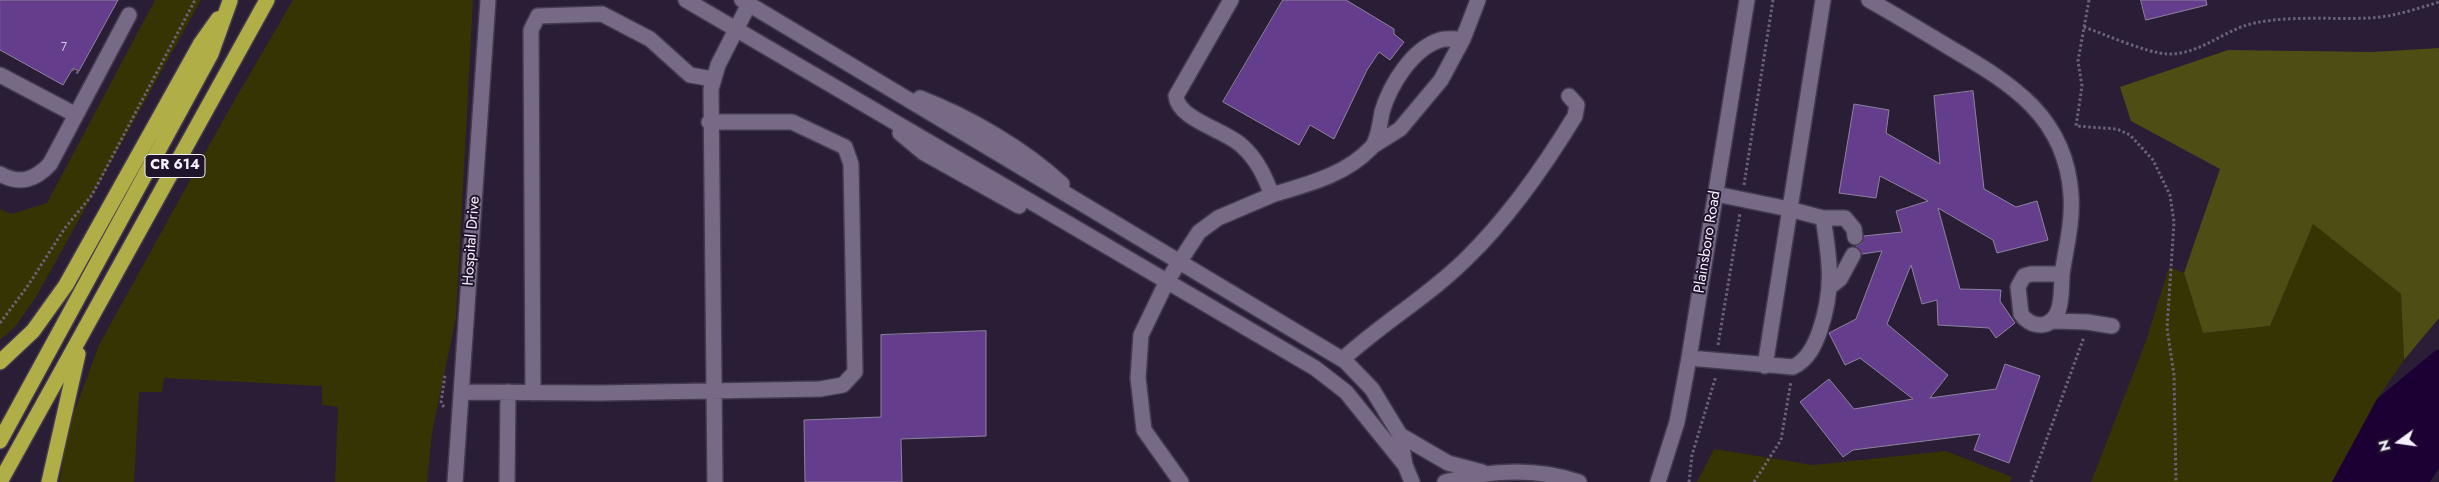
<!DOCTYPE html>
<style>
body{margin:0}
#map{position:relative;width:2439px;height:482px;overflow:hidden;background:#291e36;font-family:Jost,sans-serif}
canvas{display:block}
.north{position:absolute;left:2374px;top:417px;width:50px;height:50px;-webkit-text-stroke:4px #1f142c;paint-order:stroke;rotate:256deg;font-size:14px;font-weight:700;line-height:20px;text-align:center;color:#f6f1fe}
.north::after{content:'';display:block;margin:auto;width:18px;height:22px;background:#f6f1fe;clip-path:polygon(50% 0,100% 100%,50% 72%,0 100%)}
</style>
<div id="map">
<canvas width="2439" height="482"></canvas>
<div class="north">N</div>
</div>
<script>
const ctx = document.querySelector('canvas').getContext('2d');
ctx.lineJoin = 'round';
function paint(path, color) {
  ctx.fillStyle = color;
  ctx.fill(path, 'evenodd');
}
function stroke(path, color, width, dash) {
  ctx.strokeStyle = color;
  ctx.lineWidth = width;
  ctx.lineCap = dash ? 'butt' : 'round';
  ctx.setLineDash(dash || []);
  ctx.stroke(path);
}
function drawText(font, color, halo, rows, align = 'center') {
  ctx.font = font + ' Jost,sans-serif';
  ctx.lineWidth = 4;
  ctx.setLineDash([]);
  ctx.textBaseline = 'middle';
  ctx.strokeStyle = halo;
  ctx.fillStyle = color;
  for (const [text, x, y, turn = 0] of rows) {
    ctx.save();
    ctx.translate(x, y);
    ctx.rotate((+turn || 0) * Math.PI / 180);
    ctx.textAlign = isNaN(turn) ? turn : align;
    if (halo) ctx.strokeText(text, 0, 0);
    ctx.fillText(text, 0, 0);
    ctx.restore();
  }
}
paint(new Path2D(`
 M155,0H201L36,297L15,327L0,340V209L11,214L47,203Z
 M293,0H473L456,317L432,433L427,482H335L338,407L322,405V386L164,378L162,392H139L134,482H60L66,434L99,345L226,115Z
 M2312,223L2401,294L2404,360L2377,399L2332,482H2091L2146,341L2169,267L2184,273L2203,333L2270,326Z
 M1714,449L1813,465L1946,451L2012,477L2010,482H1697Z`), '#363402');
paint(new Path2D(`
 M2439,48V318L2404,360L2401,294L2313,224L2270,326L2203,333L2184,273L2220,169L2131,121L2120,87L2228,50L2373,52Z`), '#4e4d14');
paint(new Path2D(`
 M2436,350H2439V468L2430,482H2332L2377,399Z`), '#1c0034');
const building = new Path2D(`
 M0,0H118L79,71L73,68L63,85L0,50Z
 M1283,0H1346L1394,29V34L1404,42L1390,60L1379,52L1367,70L1334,139L1310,125L1299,145L1223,102Z
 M2141,0H2206L2207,5L2146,20Z
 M1973,91L1984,189L2016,207L2037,201L2048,240L1997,253L1993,240L1938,208L1960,289L2001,290L2000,301L2015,323L1996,338L1989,328L1938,325L1937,300L1922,304L1911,265L1887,324L1948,375L1930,398L1996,389L2005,364L2040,376L2009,463L1974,450L1980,434L1853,450L1843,457L1800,402L1829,379L1854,409L1913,399L1860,358L1845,365L1829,333L1856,319L1882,251L1862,254L1856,246L1861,244L1864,236L1902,232L1896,211L1928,201L1880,176L1876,198L1839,193L1854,104L1889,110L1886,133L1940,164L1934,96Z
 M986,331V436L901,439L902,482H805L804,420L881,417V335Z`);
paint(building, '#643e8c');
stroke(building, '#8e829f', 1);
const minor = new Path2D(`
 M686,0L1315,368L1346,392L1405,465
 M742,0L1345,361L1372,389L1400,435L1405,465L1412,482
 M1869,0C1897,16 1924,32 1952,49C2012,84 2066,117 2071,195C2073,221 2066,248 2062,274
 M0,75L76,115
 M920,98C969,117 1023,148 1062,184
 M900,133L924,153L1019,206
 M1373,146L1400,129L1441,80L1463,39L1478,0
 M0,174C20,185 35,180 50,164L129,15
 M1272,195C1307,184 1344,176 1371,148C1378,141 1380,123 1382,112C1390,85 1412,49 1440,40C1447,38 1456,39 1463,39
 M1823,218H1845L1854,229L1855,237
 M2031,274H2062C2061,291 2064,323 2041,325C2032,325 2026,321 2021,314L2018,287L2024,276Z
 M1830,287L1840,279L1853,255
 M2054,321L2087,322L2112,326
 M1689,358L1793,367C1808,360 1815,345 1820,330C1834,289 1830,260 1823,218L1789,209L1716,194
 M1343,359C1382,323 1429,296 1467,258C1510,216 1544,167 1575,116L1577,105L1569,96
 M1765,366L1823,0
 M461,392L599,393L820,389L843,385L855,372L851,164L845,147L792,122H709
 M533,393L531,30L538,16L602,14L650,39L690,75L713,79
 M1400,435L1448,463L1482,472
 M455,482L488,0
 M507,482L508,392
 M715,482L711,89L718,65L749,4
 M1181,482L1144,430L1138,378L1141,335L1167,281L1199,232L1218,218L1272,195C1265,177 1257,159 1242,146C1226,130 1178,120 1176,96L1231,0
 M1445,482C1490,470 1534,467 1579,482
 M1658,482L1677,422L1689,358L1747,0`);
const highway = new Path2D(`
 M0,362L33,331L66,285L201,43L218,19
 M0,441L211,54L230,1
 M0,482L267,0
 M49,482L78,354`);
stroke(minor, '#443a4e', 18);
stroke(highway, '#443a4e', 18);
stroke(new Path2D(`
 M2089,0L2078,61L2082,86L2076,126L2117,129L2130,135L2153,160L2170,195L2174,222L2167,328L2174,375L2176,482
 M2084,27C2104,34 2147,53 2167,54C2195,55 2216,37 2241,27C2277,14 2330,20 2369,18C2393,17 2416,9 2439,2
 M72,69L80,74
 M1744,185L1773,0
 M0,323L27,287L65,228L92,195L195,0
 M1718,345L1740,213
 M444,407L441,403L445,375
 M1689,482L1692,455L1716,376
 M1754,482L1781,440L1791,381
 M2031,482L2084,337`), '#6b6277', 3, [2.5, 2.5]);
stroke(minor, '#766a87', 15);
stroke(highway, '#b0ae46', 15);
drawText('12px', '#d2c4e2', null, [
 ["7",64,48]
]);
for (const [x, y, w] of [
 [175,166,60]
]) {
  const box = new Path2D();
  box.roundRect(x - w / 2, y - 11.5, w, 23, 4);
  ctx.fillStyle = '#1f142c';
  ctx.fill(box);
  stroke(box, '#f6f1fe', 1);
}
drawText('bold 14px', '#f6f1fe', null, [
 ["CR 614",175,166]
]);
drawText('15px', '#f6f1fe', '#1f142c', [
 ["Hospital Drive",472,241,-86],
 ["Plainsboro Road",1708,242,-81]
]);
</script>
